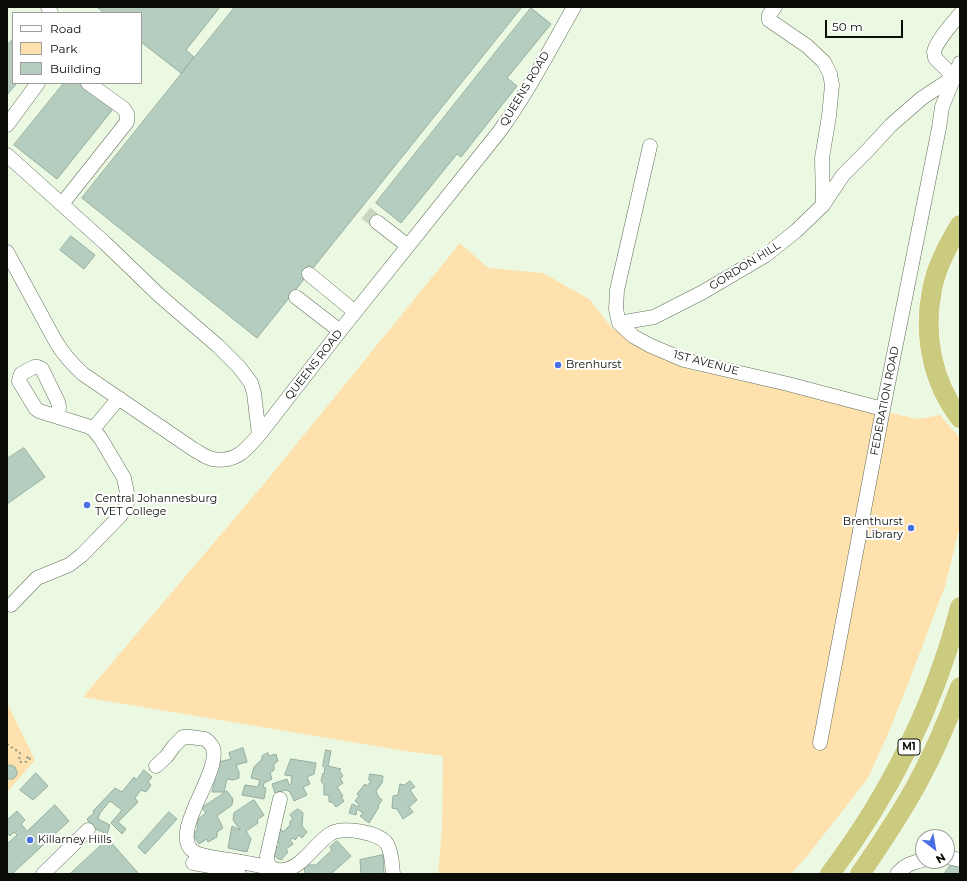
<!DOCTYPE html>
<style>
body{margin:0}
#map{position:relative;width:967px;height:881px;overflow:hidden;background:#ebf9e3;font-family:Montserrat,sans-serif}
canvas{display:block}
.frame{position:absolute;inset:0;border:8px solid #090d06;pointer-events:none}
.legend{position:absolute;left:12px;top:12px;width:130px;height:72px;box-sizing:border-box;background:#fff;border:1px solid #9d9e9b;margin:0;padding:5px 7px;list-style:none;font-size:12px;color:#090d06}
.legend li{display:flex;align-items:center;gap:8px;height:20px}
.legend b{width:20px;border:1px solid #9d9e9b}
.north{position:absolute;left:915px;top:829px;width:40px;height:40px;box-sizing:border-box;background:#fff;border:1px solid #9d9e9b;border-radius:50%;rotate:149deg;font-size:11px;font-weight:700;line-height:16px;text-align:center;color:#090d06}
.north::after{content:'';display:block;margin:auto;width:14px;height:18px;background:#4970e3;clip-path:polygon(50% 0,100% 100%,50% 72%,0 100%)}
.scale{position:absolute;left:825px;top:20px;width:78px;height:18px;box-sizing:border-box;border:2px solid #090d06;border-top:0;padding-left:5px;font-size:12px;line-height:14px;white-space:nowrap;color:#090d06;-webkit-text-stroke:3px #fff;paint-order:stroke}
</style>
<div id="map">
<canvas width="967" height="881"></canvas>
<div class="frame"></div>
<ul class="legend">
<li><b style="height:5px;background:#fff"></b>Road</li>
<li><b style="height:11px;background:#fee1ac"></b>Park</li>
<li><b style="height:11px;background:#b4cdbf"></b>Building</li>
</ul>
<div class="north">N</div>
<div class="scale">50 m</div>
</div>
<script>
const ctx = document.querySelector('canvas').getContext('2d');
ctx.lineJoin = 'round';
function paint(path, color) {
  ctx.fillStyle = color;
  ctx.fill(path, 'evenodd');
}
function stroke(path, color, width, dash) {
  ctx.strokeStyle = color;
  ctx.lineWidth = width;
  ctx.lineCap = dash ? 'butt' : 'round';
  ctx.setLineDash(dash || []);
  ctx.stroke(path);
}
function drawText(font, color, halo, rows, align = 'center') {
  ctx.font = font + ' Montserrat,sans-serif';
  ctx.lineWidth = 4;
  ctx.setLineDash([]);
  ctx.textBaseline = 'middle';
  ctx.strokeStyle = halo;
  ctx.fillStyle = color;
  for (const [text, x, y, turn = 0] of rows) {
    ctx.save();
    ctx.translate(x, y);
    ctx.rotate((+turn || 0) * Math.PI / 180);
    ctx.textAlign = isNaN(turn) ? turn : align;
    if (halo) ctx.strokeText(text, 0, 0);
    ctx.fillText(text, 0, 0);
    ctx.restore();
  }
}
paint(new Path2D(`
 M460,243L488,268L543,273L589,299L613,329L688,369L918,419L940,415L960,438V526L945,586L911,676L888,734L868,778L808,855L791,874H438L442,830L443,756L405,751L83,697L268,479Z
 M7,703L35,760L7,792Z`), '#fee1ac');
const building = new Path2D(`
 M97,7H220L186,50L194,57L181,73L141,42V13H105Z
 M235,7H522L257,338L82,198Z
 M531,8L551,24L507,78L517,86L461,157L457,154L401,223L376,203Z
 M13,39V83H17L7,95V46Z
 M64,83H81L113,109L57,179L14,145Z
 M71,236L95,255L84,269L60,250Z
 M24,448L45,477L7,504V459Z
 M243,748L247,762L236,765L239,772V778L233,780L227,779L224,792H212L219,762L231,759L229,753Z
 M326,750L331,751L328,766L341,769L339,770L343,776L340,778L343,783L337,787L343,796L341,797L344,801L336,807L332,802H329V795H324V785L321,781L323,773L324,774L325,767L323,766Z
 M268,753L269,756L276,754L278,761L274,764V770L270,773L272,779L264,783L263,787L266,788L264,799L242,795L245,785L258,787L260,780L251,778L254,767L262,759V756Z
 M291,759L316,763L314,774L307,777L310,784L303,787L307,795L294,801L290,792L286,790L275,793L272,784L287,779L289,785L291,784L292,776L285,775Z
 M11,765L15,767L17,772V774L16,776L13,779H7V766Z
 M144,770L152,777L148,782L151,785L146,792L141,790L135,798L138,802L118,822L126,829L122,834L111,823L122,810L110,801L100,813L98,819L110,825L107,834L93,828L87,819L94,813L93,811L115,788L122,792L134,777L136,780Z
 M36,773L48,786L33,800L20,790Z
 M370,774L383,776L382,783L376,791L378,796L382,800L378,806L379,807L369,823L360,816L363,813L357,809L356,815L349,813L352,804L359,807V805L355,801L359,796L357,794L365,784L367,786L371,781L369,780Z
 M410,781L415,787L410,790L417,800L409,807L413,812L403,819L397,809L392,808L393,796L398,795L400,784L404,785Z
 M227,791L233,799L232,805L217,816L223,828L217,832V837L208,842L207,839L199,844L193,835L197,830L198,819L206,813L202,808Z
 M254,800L264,815L257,820L258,823L246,831L251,839L247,852L228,848L232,826L240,830L233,820L234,813Z
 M55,805L69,821L12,874H7V844L17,835L14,832L10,836L7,833V820L17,811L25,820L21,824L27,831Z
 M298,809L303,813L302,826L307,832L302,838L299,835L295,840L293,838L290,840L293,844L286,849L288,852L281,860L277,858L273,853L274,850L280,844L276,841L278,833L281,829L283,832L290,825V821L293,819L290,815Z
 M169,812L177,819L145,854L138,847Z
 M108,839L139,874H70Z
 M337,841L351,856L331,874H305L304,865H316L332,850L330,847Z
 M383,855L384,874H361L360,860Z
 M953,862L960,866V874H944Z`);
paint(building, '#b4cdbf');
stroke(building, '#95ad9f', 1);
stroke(new Path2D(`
 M366,213L377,222`), '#c9d6c2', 14, [14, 7]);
const minor = new Path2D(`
 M48,7L51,13
 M775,7L769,15V20L807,46L824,62L830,74L832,85L829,116L822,158L823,205
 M954,77L935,58C935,57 934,52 934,52C936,41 953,23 960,14
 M7,125L38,83
 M650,146L617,290L616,309L619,323L633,336L649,345L684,360L788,384L883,409
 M7,155L105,243L160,296L218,346L239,367L251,383L254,393L259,435
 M62,204L127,122V114L123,108L88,83
 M377,222L408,246
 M7,252L56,342C64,355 72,364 83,374L193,449C197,451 202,455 207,457C217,462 232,460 241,453C248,448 253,441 259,435L340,331L499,132C528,92 550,49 574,7
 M309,274L355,312
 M296,297L340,331
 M619,323L654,317L703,292L766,255L796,231L823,205L843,175L867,151L891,125L922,98L954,77
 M58,417L59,407L58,402L42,369L38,367H34L21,374L20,377L19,381L36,409L39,411L87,426L93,429L119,398
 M11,605L37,578L69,565L82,555L119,517L125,509L127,503V493L124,478L101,439L93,429
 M820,743L883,409L939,128L942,107L960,63
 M156,766L166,757L174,746L183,737H190L205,739C208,741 211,744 213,748C221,773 169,833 193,851C201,857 219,858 229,860C243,862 257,865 271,868
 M280,799L267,856L268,864L271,868C275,869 278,871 283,870C301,869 316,843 330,834C342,826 379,832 387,844C392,852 392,865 393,874
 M947,857L960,860
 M193,863L228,869L239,874
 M43,874L88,830
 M897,874C905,865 911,863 923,860`);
const highway = new Path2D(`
 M960,225C948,245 936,267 932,290C923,334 932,382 960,418
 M830,874C890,794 935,704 960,607
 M860,874C880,845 900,815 917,784C934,753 948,720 960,687`);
stroke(minor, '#636f5c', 15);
stroke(highway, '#fff', 21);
stroke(new Path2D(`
 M7,744L20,753L19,761C22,764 28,762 30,758L29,756L27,758V761`), '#8e9888', 2, [2, 3]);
stroke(minor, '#fff', 14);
stroke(highway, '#cbcb80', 20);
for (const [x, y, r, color] of [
 [558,365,4,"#4970e3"],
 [87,505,4,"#4970e3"],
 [911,528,4,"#4970e3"],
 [30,840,4,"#4970e3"]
]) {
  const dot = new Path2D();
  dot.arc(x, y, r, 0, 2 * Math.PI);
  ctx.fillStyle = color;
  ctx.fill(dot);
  stroke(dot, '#fff', 1.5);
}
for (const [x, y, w] of [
 [909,747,22]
]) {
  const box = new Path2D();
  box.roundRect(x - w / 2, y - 8, w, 16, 3);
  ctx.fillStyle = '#fff';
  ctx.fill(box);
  stroke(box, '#090d06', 1);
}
drawText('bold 10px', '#090d06', null, [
 ["M1",909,747]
]);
drawText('11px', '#090d06', '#fff', [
 ["QUEENS ROAD",525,89,-59],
 ["GORDON HILL",745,266,-32],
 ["1ST AVENUE",706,363,15],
 ["QUEENS ROAD",314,365,-52],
 ["FEDERATION ROAD",885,401,-79]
]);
drawText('11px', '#090d06', '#fff', [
 ["Brenhurst",566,365],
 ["Central Johannesburg",95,499],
 ["TVET College",95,512],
 ["Brenthurst",903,522,"right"],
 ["Library",903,535,"right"],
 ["Killarney Hills",38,840]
], 'left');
</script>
